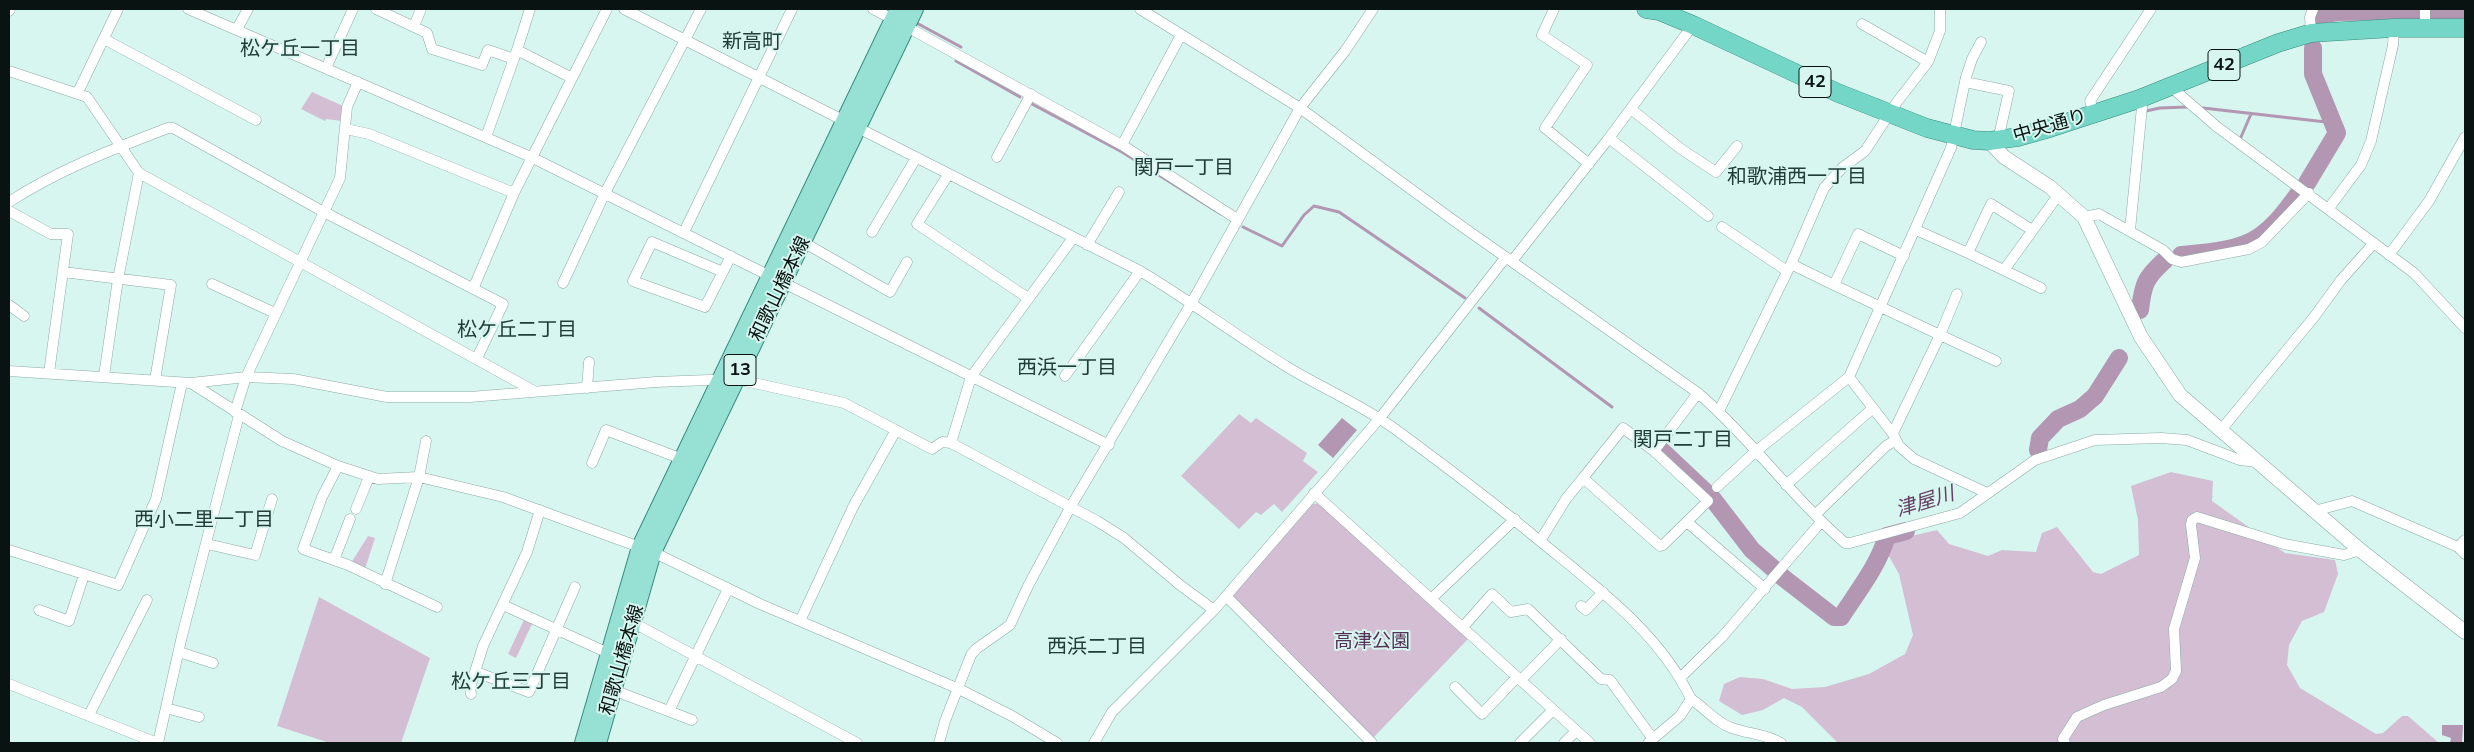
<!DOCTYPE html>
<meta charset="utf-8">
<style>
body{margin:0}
#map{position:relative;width:2474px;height:752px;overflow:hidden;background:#d7f6ef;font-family:Mulish,sans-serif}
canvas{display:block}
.frame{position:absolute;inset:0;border:10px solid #091412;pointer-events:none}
</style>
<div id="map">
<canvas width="2474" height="752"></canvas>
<div class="frame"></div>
</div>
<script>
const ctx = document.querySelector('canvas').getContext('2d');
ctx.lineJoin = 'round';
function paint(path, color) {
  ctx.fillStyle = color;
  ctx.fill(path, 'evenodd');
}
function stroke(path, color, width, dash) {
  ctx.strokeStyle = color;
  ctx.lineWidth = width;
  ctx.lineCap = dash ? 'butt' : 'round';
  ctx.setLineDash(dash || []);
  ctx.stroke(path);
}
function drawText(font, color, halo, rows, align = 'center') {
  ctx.font = font + ' Mulish,"Noto Sans JP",sans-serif';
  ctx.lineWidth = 4;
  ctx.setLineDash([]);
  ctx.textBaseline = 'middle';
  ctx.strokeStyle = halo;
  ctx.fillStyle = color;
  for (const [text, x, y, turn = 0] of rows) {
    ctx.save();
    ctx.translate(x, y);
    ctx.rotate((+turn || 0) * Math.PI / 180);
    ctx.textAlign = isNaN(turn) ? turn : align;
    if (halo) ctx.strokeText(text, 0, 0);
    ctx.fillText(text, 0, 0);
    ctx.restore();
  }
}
paint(new Path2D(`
 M312,92L343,106L342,121L326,119L325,121L301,109Z
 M1239,414L1251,423L1256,418L1307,453L1303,461L1318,472L1282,512L1274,504L1261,515L1256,512L1239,529L1181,476Z
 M2171,472L2213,481L2212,501L2285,553L2335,560L2338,574L2324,612L2302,621L2289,645L2287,665L2300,688L2376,734L2383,733L2402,716H2408L2439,743H1838L1802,707L1784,698L1763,710L1742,715L1719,701L1724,684L1740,677L1763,679L1792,689L1825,687L1869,674L1905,654L1913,635L1899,574L1886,551L1890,541L1937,530L1949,544L1988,556L2002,550L2036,552L2042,533L2057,527L2093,572L2101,574L2139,555L2138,520L2131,486Z
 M1319,503L1468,639L1373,738L1233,597L1234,591L1313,504Z
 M368,536L375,538L365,569L351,563Z
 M319,597L430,658L401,743H330L277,726Z
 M524,620L532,624L516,658L508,654Z`), '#d4bed3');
paint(new Path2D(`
 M1342,418L1357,430L1333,458L1318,445Z
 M2442,725H2463L2462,743H2450L2451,738L2442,735Z`), '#b396b2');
stroke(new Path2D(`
 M913,21L961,47
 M956,61L1020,97
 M1032,104L1122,152L1221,214
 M2203,108L2326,122L2331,115
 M2146,111L2160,108L2187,107
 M2241,137L2251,114
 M1243,227L1282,246L1304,215L1314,206L1339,212L1465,298
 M1479,308L1612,407`), '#b396b2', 3);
stroke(new Path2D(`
 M2320,19L2324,14L2338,12L2465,10
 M2307,183L2337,133L2313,74V48
 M2181,255C2205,253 2239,251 2260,236C2276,225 2288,208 2299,193
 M2140,310C2143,284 2145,278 2165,260
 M1661,450L1712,498L1752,550L1775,570
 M2038,450L2040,438L2058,419L2080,409L2095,396L2119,358
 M1781,576L1834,617H1841C1858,591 1878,566 1887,536L1906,531`), '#b396b2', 18);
const minor = new Path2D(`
 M188,9L531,157L1109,445
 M376,9L427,33L432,49L482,65L488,50L514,59
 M624,9L1140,271C1191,301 1239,338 1289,368C1324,389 1362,405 1395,429C1444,465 1493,502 1540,541C1596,587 1659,632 1691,699L1680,716L1648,743
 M873,9L893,19
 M1140,9L1300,108L1453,220L1698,393C1751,439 1792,497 1845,543H1850L1960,513L2035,460L2095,440L2161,438L2187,440L2240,460L2257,462
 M1554,9L1542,35L1587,65L1545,128L1589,164
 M9,11L10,9
 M1862,24L1928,62
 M414,26L421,9
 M907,27L1122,145L1237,219
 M2425,28V9
 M237,29L248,9
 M2311,33L2310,17L2313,9
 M104,39L256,120
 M1981,42L1972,59L1966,77L1951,148L1849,377L1893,434L1899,446L1914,459L1987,493
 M517,50L530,9
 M326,68L353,9
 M9,71L87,97L139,173L534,391
 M1965,82L2009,91L1998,140
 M2171,87L2216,126L2414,273L2465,328
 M78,92L118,9
 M1631,109L1681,149L1716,172L1737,146
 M2094,113L2090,101L2151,9
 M346,129L369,134L514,193
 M486,137L517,50L572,78
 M1609,138L1708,216
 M1122,145L1181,35
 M997,157L1031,94
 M948,175L917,224L1028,298
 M9,202C58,170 113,149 168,128H173L322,211L503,304L477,358
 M2329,208L2361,165L2371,141L2393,45L2394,28
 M9,211L51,234H68L49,373
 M2084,217L2099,214L2163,250L2172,259L2181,262L2249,249L2262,242L2309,193
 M1722,227L1787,271
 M1916,230L1968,253
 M2032,230L1991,204L1968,253L2041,288
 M2130,230L2142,107L2139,99
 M684,232L792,9
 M872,232L916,158
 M803,242L890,292L907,262
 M1087,245L1119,192
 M2389,255L2429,201L2465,137
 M1512,261L1609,138L1693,25
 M1791,264L1834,285L1858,234L1904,256
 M2004,270L2059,194
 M63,272L171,285L155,380
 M723,272L652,242L633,281L705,307L731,256
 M563,283L605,193L701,9
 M212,284L275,313
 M1834,285L1940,335L1957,294
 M473,289L514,193L607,9
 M9,305L24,316
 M9,371L191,383L246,377L293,379L387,397H470L656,382L736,379L844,403L932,449L942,442L951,443L1097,521L1124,538L1180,585L1214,610
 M104,376L118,279L139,173
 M1065,376L1140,271
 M191,383L282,441L338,466L378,479L419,477L503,497L653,552L760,604L959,689L1012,716L1057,743
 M587,388L589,362
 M1719,411L1791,264L1824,188L1842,168L1865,151L1897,102L1928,62L1940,31V9
 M235,412L246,377L340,178L347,107L358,82
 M1623,428L1654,451L1708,501L1663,545L1660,546L1583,478Z
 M2221,430L2314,317L2341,280L2374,243
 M1893,433L1940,335L1996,361
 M951,443L971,377L1073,238
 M1654,451L1698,393
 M592,463L606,430L682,459
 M338,466L322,497L303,549L348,565L437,607
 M1786,485L1873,408
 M1717,487L1755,452L1849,377
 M1314,493L1590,743
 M356,509L369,477
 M2314,511L2352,501L2458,547L2465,554
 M1815,515L1886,446L1896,440
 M1687,522L1765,589
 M1540,541L1566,499L1583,478
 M207,544L255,555L272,499
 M2458,547L2465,540
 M9,550L118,585L156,499L182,383
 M334,560L350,519
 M385,584L419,477L426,441
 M1226,596L1372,743
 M1431,599L1515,519
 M503,605L608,653
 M1581,606L1586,610L1603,592
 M39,610L69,621L84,575
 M800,621L853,507L896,430
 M632,622L857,743
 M1463,627L1492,594L1511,612L1528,609L1601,679L1610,680L1653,739
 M179,652L213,663
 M476,672L529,692L575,587
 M1680,678L1722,637L1821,522
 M1521,680L1561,639
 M9,684L157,743
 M1455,687L1482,714L1517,677
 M613,690L692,720
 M471,694L470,688L483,646L527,552L540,510
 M1691,699C1705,708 1716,723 1732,728C1749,734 1766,734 1781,743
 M166,708L199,717
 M669,711L728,589
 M89,715L147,600
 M158,743L182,636L239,415
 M939,743L945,721L971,655L976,649L1010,625L1028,586L1071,506L1192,302L1300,108L1345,51L1373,9
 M1094,743L1112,712L1214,610L1380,418L1506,257
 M1520,743L1553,710
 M1564,743L1576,731
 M2065,743L2063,739L2077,717L2104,705L2161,687L2172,679L2176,671L2174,629L2195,558L2191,525L2192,520L2197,517L2284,544L2344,555L2360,550`);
const tertiary = new Path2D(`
 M1989,141L2004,157L2050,187L2084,217L2141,337L2180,395L2360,550L2465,632`);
const primary = new Path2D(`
 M583,743L640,547L898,9
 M598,743L653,552L915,9`);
const trunk = new Path2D(`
 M1646,9L1659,11L1693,25L1838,93L1927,128L1973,140L1989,141L2018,137L2050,128L2139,99L2278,43L2311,33L2394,28H2465`);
stroke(minor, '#8caaa4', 11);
stroke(tertiary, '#8caaa4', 15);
stroke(primary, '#388b7e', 18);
stroke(trunk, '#388b7e', 19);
stroke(minor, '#fff', 10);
stroke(tertiary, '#fff', 14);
stroke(primary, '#97e0d4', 16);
stroke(trunk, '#74d6c6', 18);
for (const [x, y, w] of [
 [2224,65,32],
 [1815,82,32],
 [740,370,32]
]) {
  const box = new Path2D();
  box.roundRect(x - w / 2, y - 15.5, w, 31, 4);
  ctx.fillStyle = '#d7f6ef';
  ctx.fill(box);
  stroke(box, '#091412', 1);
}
drawText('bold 18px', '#091412', null, [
 ["42",2224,65],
 ["42",1815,82],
 ["13",740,370]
]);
drawText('19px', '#091412', '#d7f6ef', [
 ["中央通り",2050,126,-16],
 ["和歌山橋本線",780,289,-64],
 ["和歌山橋本線",622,660,-74]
]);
drawText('19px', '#562f56', '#d7f6ef', [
 ["高津公園",1372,641]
]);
drawText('20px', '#223c37', '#d7f6ef', [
 ["新高町",752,42],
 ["松ケ丘一丁目",300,49],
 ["関戸一丁目",1184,168],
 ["和歌浦西一丁目",1797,177],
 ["松ケ丘二丁目",517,330],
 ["西浜一丁目",1067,368],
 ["関戸二丁目",1683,440],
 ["西小二里一丁目",204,520],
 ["西浜二丁目",1097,647],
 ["松ケ丘三丁目",511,682]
]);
drawText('italic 20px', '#643c64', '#d7f6ef', [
 ["津屋川",1925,502,-17]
]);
</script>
